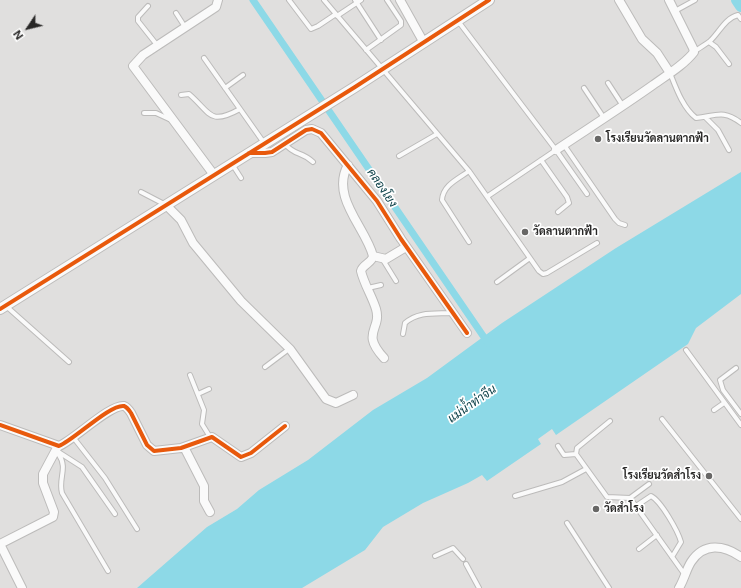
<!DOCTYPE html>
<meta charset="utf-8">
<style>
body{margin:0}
#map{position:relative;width:741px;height:588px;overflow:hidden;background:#e0dfde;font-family:Inter,sans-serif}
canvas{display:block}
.north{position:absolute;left:8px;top:8px;width:40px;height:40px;-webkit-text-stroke:3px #fff;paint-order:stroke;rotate:235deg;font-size:11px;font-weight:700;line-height:16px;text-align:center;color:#282726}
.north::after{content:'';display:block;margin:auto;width:14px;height:18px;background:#282726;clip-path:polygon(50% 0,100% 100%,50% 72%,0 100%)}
</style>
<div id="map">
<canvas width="741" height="588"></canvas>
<div class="north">N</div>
</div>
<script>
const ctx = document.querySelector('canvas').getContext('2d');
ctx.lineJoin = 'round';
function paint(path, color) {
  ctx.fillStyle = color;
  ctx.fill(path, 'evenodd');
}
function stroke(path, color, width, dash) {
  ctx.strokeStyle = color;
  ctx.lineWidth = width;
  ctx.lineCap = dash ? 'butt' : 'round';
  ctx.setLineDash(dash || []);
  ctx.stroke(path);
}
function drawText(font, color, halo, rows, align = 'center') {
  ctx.font = font + ' Inter,Sarabun,sans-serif';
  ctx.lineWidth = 3.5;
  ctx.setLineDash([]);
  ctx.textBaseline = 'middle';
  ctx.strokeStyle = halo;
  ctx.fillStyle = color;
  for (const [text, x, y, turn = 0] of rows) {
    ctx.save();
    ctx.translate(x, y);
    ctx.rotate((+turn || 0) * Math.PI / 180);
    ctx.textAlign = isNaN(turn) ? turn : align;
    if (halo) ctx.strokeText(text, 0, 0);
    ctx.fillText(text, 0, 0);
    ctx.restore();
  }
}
paint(new Path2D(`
 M741,172V294L696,328L688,344L556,435L552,429L538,439L541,444L487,481L482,475L468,483L423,503L383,527L365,550L302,588H137L207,527L237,509L259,490L308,460L373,410L427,378L502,323L616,248Z`), '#8dd9e7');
stroke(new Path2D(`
 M253,0L488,343`), '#8dd9e7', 7);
stroke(new Path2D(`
 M737,0L741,6`), '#8dd9e7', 12);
const service = new Path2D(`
 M289,0L311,29L318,26L336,14
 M324,0L469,171L539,271L543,274L547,273L597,243
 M355,0L381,40
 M148,6L138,17V21L157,45
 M675,11L695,0
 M176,13L185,27
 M337,16L361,0
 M458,21L556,150L587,194
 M709,42L716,47L729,64
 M366,50L401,25V21L387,0
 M694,52C699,48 705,45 710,41C719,33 725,18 738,15L741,19
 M204,58L264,143
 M670,73C676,88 683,108 696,118C716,116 723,109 741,123
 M608,83L623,106
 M225,88L243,75
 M584,88L604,118
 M181,95L189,94C211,113 209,126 240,109
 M144,113H156L169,119
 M705,117L718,130L729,150
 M285,144C295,156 301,151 313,162
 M564,145L615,219L619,223L625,225
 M399,156L437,134
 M541,160L567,197L569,203L558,212
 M232,164L241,178
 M141,192L166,205
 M488,196L556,150
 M469,242L442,200C443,185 458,179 469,171
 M383,260L396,281
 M497,282L530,258
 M368,288L381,285
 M6,306L69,362
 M403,334L405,323C419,311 435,314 452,313
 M686,350L741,425
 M265,367L289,349
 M736,368L720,380L723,390L741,414
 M190,375L204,410L202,424L210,437
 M198,394L209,389
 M714,410L724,403
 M662,419L741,519
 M610,421L577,448L576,454L607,497L630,498L685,575
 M73,437L105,478L137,529
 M558,446L564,455L576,454
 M57,451L82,467L115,514
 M55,453L59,455C68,468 58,479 62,493L108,571
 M515,496L562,482L586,469
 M630,498L649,484
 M636,506L651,496C661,501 678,531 681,542L672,557
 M567,523L609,588
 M639,549L657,535
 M435,556L453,548L463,559
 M466,564L479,588`);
const minor = new Path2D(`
 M400,0L424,43
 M619,0L642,39L657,53L670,73
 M556,150C589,128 622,107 653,85C667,75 684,65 694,52L693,48L669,0
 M249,153H265L272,152L306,130L312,129L321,133L377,201L401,239L467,333
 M348,165C330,197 366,228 373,256C372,263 363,264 361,271C364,284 372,296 376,309C382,330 360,332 384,358
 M214,175L133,66L143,55L216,7L218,0
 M166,205L181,220L193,243L241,301L290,349L326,399L336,403L353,395
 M373,256L386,259L406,247
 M0,425L59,446C74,440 110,404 124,406C127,407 129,410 131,413L147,445L154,451L181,448L212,437L241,457L251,453L285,426
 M184,447L204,486V501L210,512
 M0,544L53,517L54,512L43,483V474L58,446
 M0,544L22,588
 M679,588C684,580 686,570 691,562C704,542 724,545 741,557`);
const tertiary = new Path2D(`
 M0,309L355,87L489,0`);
stroke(service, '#bcbbba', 6);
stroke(minor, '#bcbbba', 10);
stroke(tertiary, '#bcbbba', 12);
stroke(service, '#fafafa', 4);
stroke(minor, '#fafafa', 8);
stroke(tertiary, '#fafafa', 10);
stroke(new Path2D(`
 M249,153H265L272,152L306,130L312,129L321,133L377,201L401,239L467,333
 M0,309L355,87L489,0
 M0,425L59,446C74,440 110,404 124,406C127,407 129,410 131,413L147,445L154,451L181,448L212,437L241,457L251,453L285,426`), '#e8590c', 4);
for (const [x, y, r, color] of [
 [598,139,4,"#686766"],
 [525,232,4,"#686766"],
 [709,476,4,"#686766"],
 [596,509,4,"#686766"]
]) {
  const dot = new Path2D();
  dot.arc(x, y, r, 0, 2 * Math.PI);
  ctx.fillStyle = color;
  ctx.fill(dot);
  stroke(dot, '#fff', 1.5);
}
drawText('bold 11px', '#282726', '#fff', [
 ["โรงเรียนวัดลานตากฟ้า",606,139],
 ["วัดลานตากฟ้า",533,232],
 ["โรงเรียนวัดสำโรง",701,476,"right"],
 ["วัดสำโรง",604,509]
], 'left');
drawText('italic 12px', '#043a42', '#fff', [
 ["คลองโยง",382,188,56],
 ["แม่น้ำท่าจีน",472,404,-35]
]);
</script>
